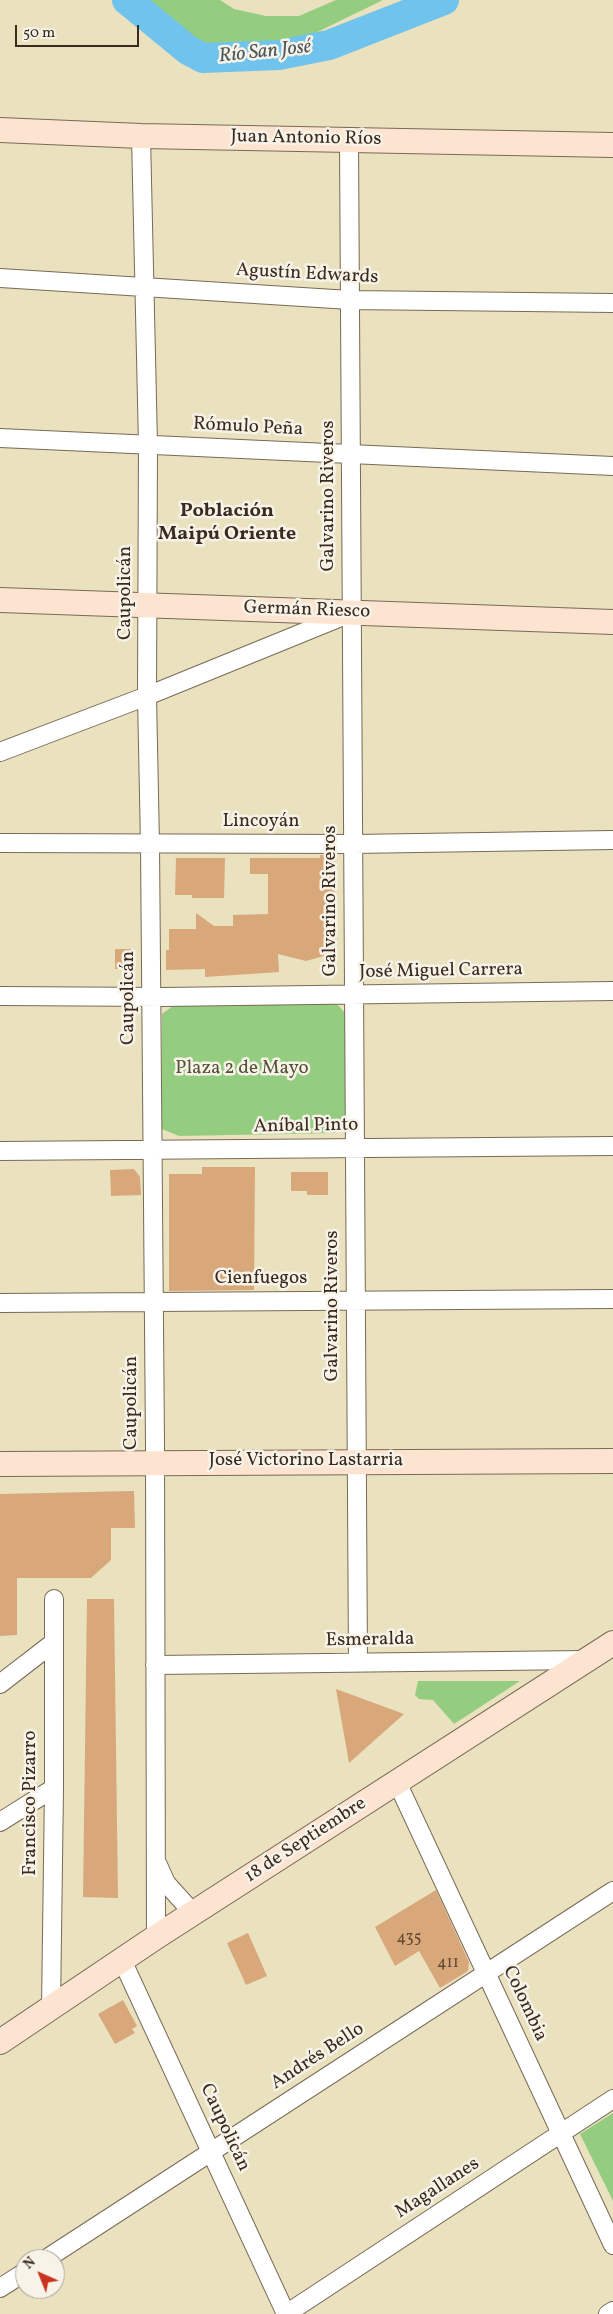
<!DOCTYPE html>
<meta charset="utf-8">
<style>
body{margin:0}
#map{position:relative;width:613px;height:2314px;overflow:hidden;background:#eae1bf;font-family:Vollkorn,serif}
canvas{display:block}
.north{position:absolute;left:15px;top:2249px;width:50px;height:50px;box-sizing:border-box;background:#f7f3e8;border:1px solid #aca397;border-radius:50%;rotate:316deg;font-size:14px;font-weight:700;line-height:20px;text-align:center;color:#3b2a1e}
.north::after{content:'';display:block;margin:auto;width:18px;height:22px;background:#c8321e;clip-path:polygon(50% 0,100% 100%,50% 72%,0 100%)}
.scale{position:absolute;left:15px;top:25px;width:124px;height:22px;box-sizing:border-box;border:2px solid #3b2a1e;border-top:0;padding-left:6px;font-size:15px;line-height:18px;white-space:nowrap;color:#3b2a1e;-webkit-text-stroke:4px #f7f3e8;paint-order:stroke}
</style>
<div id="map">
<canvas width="613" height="2314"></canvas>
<div class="north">N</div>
<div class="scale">50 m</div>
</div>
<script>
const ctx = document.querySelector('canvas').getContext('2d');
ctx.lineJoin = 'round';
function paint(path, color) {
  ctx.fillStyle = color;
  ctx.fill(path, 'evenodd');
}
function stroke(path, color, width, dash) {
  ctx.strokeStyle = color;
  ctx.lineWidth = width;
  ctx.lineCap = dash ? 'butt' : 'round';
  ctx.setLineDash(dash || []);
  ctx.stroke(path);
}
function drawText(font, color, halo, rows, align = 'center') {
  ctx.font = font + ' Vollkorn,serif';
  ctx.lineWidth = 5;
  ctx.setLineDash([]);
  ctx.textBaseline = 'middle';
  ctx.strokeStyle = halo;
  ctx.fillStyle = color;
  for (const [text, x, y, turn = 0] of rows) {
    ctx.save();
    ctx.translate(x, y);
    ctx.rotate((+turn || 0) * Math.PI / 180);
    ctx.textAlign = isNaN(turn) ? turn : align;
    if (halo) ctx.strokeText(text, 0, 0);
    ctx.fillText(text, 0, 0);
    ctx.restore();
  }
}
paint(new Path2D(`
 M138,0H220L234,9L266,16H299L336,0H383L303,39L246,45L214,52L197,48L184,39L169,20Z
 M337,1004L345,1013V1125L335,1133L179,1136L162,1129V1014L174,1005Z
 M418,1681H520L454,1724L433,1700L419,1699L415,1695Z
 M613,2113V2201L580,2134Z`), '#95cd80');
stroke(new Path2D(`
 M127,0L188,50L203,58L279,55L329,45L444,0`), '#70c3ec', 30);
paint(new Path2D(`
 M320,855H335L334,953L306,961L278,954L279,972L205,977V969L166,970V950H169V929H196V913L214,926H233V915L268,914V874H250V858H320Z
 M176,858H225L224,898H192V895H175Z
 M115,949H135V969H115Z
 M202,1167H255L254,1290L169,1291V1174H202Z
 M134,1169L140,1177L141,1195L111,1196L110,1170Z
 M291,1172H328V1195H307V1191H291Z
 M134,1491L135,1528H111V1560L91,1578H17V1635L0,1636V1494Z
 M87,1599H114L118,1898L83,1897Z
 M336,1689L404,1714L349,1763Z
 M436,1890L469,1962L468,1971L440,1988L419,1951L395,1966L375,1927Z
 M248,1933L267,1976L246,1985L227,1943Z
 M123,2000L137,2026L132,2029L135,2033L115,2044L98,2014Z`), '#d8a87a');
const street = new Path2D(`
 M141,136L148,445L147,696L150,845L155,1444L156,1937
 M349,140L358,1662
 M0,278L350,300L613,303
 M0,438L613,466
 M0,752L147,696L346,615
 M0,843L353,844L613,840
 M0,996L163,997L613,991
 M0,1151L613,1146
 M0,1303L613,1299
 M155,1665L585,1660
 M0,1684L53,1643
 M397,1782L613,2245
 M0,1822L54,1788
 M158,1865L166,1883L193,1913
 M122,1960L286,2314
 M51,2008L54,1788V1599
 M46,2259L613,1891
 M0,2288L25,2272
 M286,2314L613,2099
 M608,2314L613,2311`);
const secondary = new Path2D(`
 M0,130L141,136L613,145
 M0,600L613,622
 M0,1464L613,1461
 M0,2042L156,1937L613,1643`);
stroke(street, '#786a56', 20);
stroke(secondary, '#786a56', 26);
stroke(street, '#fff', 18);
stroke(secondary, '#fde4d0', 24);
drawText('16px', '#624a35', null, [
 ["435",409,1939],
 ["411",448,1964]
]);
drawText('19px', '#3b2a1e', '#f7f3e8', [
 ["Juan Antonio Ríos",306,139,1],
 ["Agustín Edwards",307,275,3],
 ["Rómulo Peña",248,428,3],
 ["Galvarino Riveros",330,496,-90],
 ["Caupolicán",127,593,-90],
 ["Germán Riesco",307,611,2],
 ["Lincoyán",261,823],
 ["Galvarino Riveros",332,901,-90],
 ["José Miguel Carrera",441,972,-1],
 ["Caupolicán",130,998,-90],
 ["Aníbal Pinto",306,1127,-1],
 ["Cienfuegos",261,1280],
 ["Galvarino Riveros",334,1306,-90],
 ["Caupolicán",133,1403,-90],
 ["José Victorino Lastarria",306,1462],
 ["Esmeralda",370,1641,-1],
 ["Francisco Pizarro",32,1803,-90],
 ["18 de Septiembre",306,1841,-33],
 ["Colombia",524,2004,65],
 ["Andrés Bello",318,2057,-33],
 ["Caupolicán",224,2128,65],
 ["Magallanes",438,2189,-33]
]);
drawText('19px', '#525336', '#f7f3e8', [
 ["Plaza 2 de Mayo",242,1070]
]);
drawText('italic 20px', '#4b585c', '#f7f3e8', [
 ["Río San José",265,53,-6]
]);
drawText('bold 20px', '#3b2a1e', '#f7f3e8', [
 ["Población",227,512],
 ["Maipú Oriente",227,535]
]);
</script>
